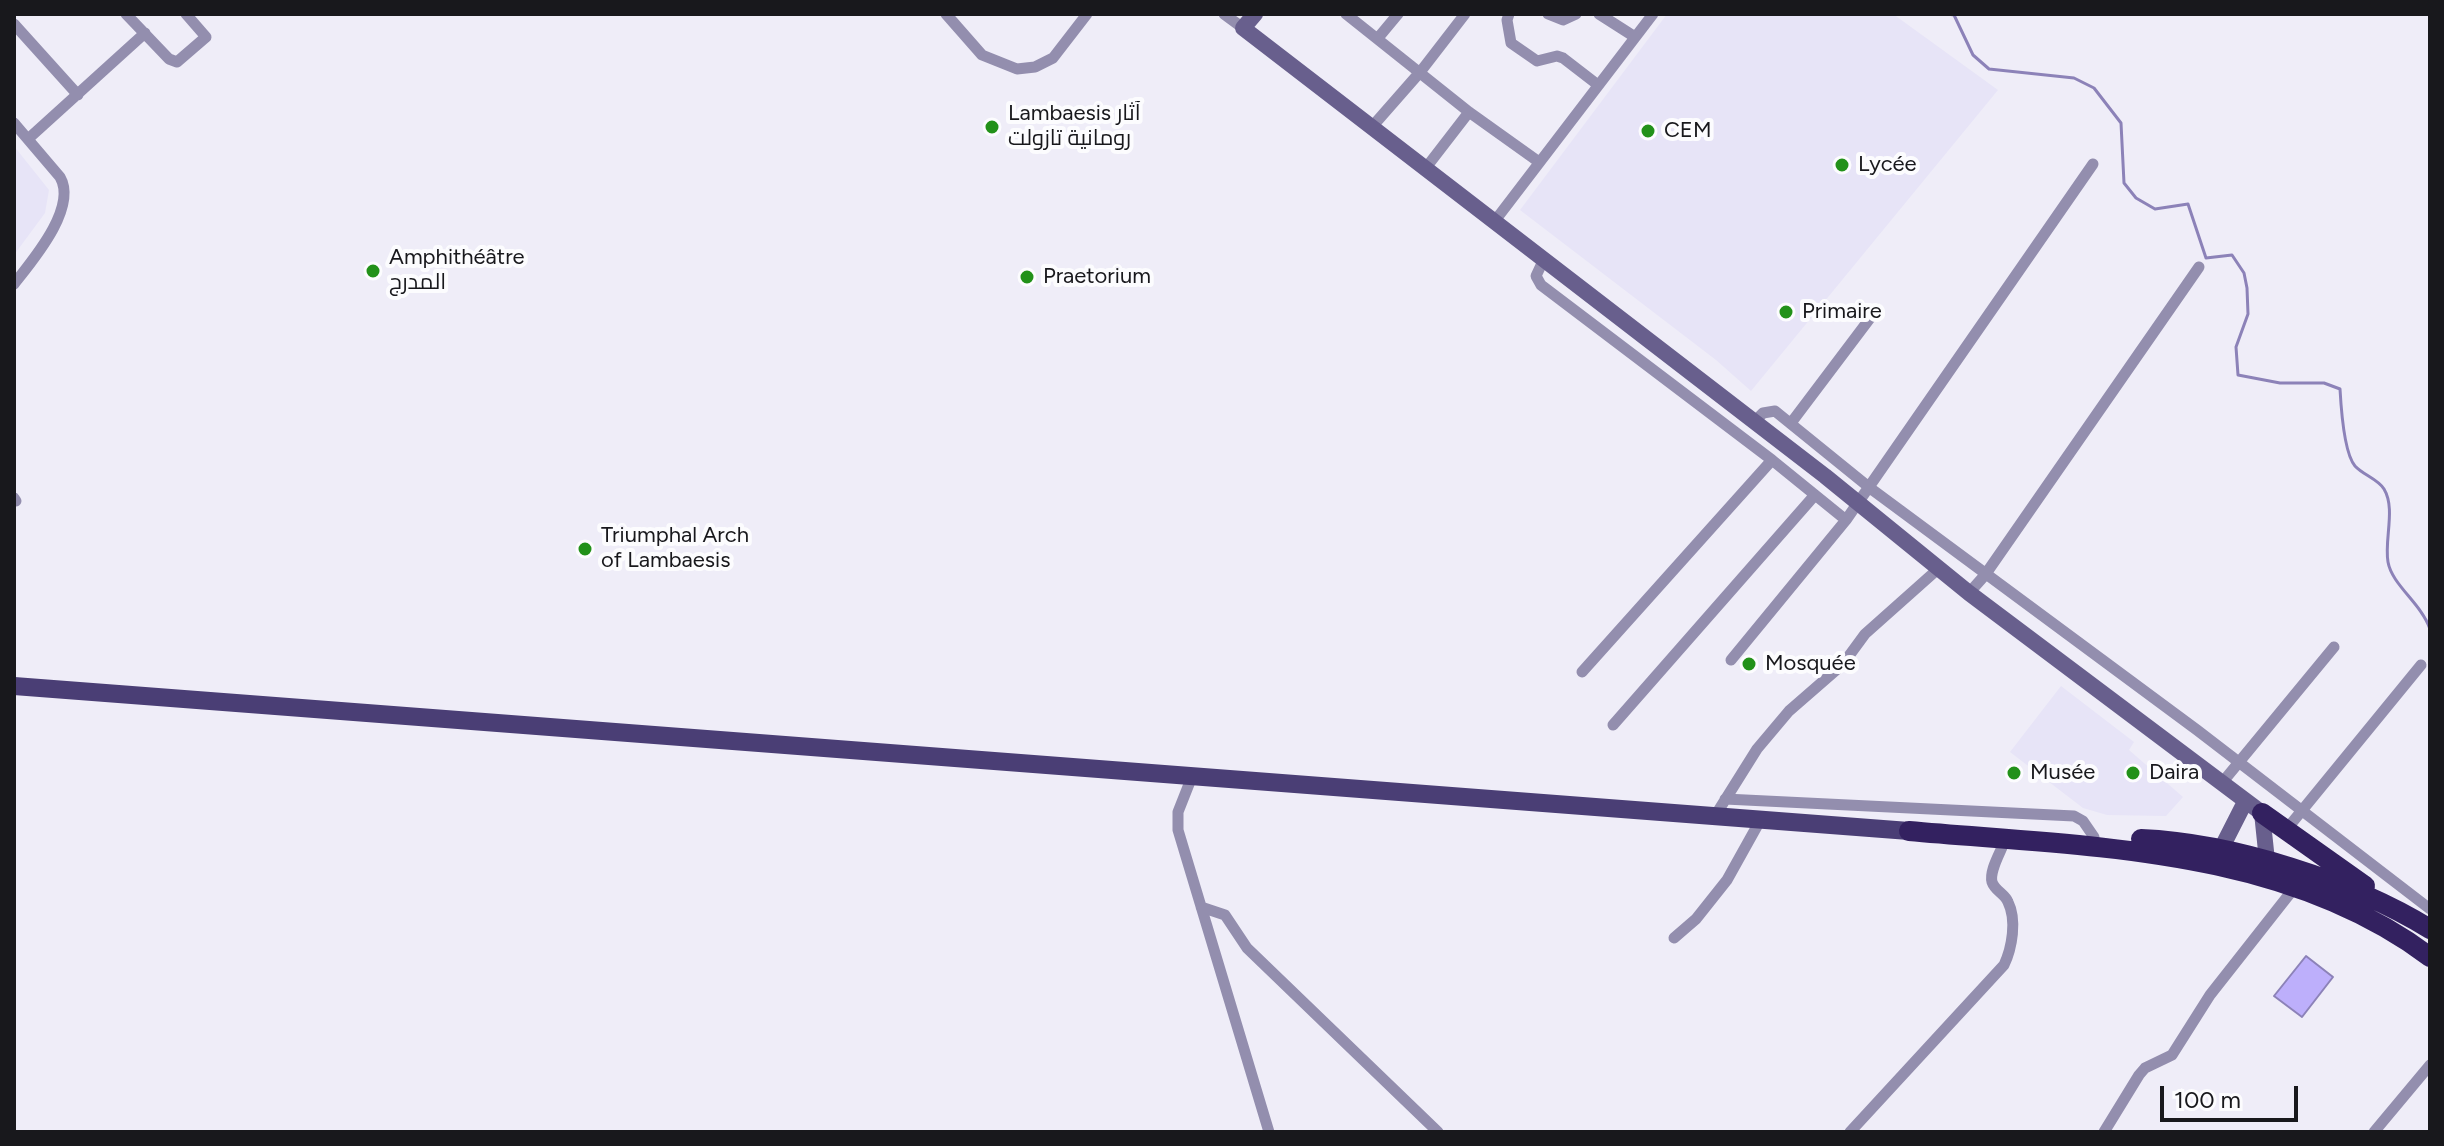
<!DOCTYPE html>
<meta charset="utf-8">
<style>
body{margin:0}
#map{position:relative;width:2444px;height:1146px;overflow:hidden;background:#efedf8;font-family:Figtree,sans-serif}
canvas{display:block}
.frame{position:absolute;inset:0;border:16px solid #18181c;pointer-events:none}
.scale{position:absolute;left:2160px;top:1086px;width:138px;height:36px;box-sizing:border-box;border:4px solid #18181c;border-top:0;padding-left:10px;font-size:24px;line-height:28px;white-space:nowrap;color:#18181c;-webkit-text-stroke:6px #fcfcfe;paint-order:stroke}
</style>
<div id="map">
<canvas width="2444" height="1146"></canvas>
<div class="frame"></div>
<div class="scale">100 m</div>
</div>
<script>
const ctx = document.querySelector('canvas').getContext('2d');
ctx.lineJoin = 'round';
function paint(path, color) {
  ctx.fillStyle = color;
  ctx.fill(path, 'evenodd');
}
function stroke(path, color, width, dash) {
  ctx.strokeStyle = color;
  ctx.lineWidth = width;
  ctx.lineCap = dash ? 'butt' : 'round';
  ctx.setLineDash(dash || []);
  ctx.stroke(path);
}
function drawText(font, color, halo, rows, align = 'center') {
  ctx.font = font + ' Figtree,Cairo,sans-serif';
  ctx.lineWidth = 8;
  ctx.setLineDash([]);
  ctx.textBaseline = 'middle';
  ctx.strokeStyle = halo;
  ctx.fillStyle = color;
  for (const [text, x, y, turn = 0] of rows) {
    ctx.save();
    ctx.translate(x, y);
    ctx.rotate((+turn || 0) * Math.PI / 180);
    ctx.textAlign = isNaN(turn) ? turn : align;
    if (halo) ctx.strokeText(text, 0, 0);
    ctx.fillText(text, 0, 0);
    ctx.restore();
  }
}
paint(new Path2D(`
 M1667,14H1893L1998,90L1751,391L1716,360L1520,210Z
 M14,146L49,190L45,213L14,255Z
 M2061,686L2134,742L2129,750L2183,797L2166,816L2107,815L2083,808L2010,752Z`), '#e7e4f7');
const water = new Path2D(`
 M2306,956L2333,977L2302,1017L2274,996Z`);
paint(water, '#bdaffb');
stroke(water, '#8c82b8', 2);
stroke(new Path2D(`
 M1948,14L1954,15L1973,55L1989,69L2074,78L2094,88L2121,123L2124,183L2136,198L2155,209L2188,204L2206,258L2232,255L2244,273L2247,288L2248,314L2236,347L2238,375L2280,383H2324L2340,389C2341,407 2344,453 2355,466C2363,475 2378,479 2384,489C2396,509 2384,540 2388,562C2392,585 2421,603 2430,629`), '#8c82b8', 3);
stroke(new Path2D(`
 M126,14L169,59L177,62L206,37L186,14
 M946,14L982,55L1017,69L1035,67L1053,58L1087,14
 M1224,14L1243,28
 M1346,14L1469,112L1539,162
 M1509,14L1507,20L1511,43L1537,61L1557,56L1563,58L1598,85
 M1548,14L1563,20L1576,14
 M1599,14L1635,37
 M14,24L78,95
 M1378,38L1398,14
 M14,123L60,177C78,208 32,261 14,284
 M1371,128L1421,71L1465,14
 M28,139L145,33
 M1425,169L1469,112
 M1494,222L1653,14
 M1543,261L1536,276L1541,285L1772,460L1846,520
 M1754,422L1763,413L1775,411L1870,488L2197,730L2430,909
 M1791,423L1877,309
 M14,498L16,501
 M1969,593L1985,575L2199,267
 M1731,660L1846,520L2093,164
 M1582,672L1772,460
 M1613,725L1814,496
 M1193,774L1178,812V830L1269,1132
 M2221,784L2334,647
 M1725,799L2074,816L2083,821L2094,837
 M1715,816L1757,749L1789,711L1843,664L1865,634L1938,569
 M2286,830L2421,665
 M1201,907L1225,915L1247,948L1438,1132
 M1674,938L1696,919L1727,880L1761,819
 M1850,1132L2004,965C2012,948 2017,920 2008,902C2005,894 1995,891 1992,882C1989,870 2001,852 2005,840
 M2104,1132L2139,1075L2145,1068L2172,1055L2210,995L2295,887
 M2374,1132L2430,1065`), '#938eae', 11);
stroke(new Path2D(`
 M1255,14L1243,28L1825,476L1969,593L2262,813L2268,870
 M2217,857L2245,802`), '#685f8d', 16);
stroke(new Path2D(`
 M14,686L1909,831`), '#4a3e75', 18);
stroke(new Path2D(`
 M2262,813L2365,886
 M1909,831C2085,847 2282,846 2430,957
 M2141,839C2233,843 2352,881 2430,929`), '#332160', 20);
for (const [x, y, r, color] of [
 [992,127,8,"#229119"],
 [1648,131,8,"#229119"],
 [1842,165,8,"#229119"],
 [373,271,8,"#229119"],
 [1027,277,8,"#229119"],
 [1786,312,8,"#229119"],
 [585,549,8,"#229119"],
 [1749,664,8,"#229119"],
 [2014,773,8,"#229119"],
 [2133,773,8,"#229119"]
]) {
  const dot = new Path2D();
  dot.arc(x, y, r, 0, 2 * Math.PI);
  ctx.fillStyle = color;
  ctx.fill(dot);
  stroke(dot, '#fcfcfe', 3);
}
drawText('22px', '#18181c', '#fcfcfe', [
 ["Lambaesis آثار",1008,114],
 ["رومانية تازولت",1008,139],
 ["CEM",1664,131],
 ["Lycée",1858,165],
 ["Amphithéâtre",389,258],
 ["المدرج",389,283],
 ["Praetorium",1043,277],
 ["Primaire",1802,312],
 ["Triumphal Arch",601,536],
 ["of Lambaesis",601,561],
 ["Mosquée",1765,664],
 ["Musée",2030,773],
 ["Daira",2149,773]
], 'left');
</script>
